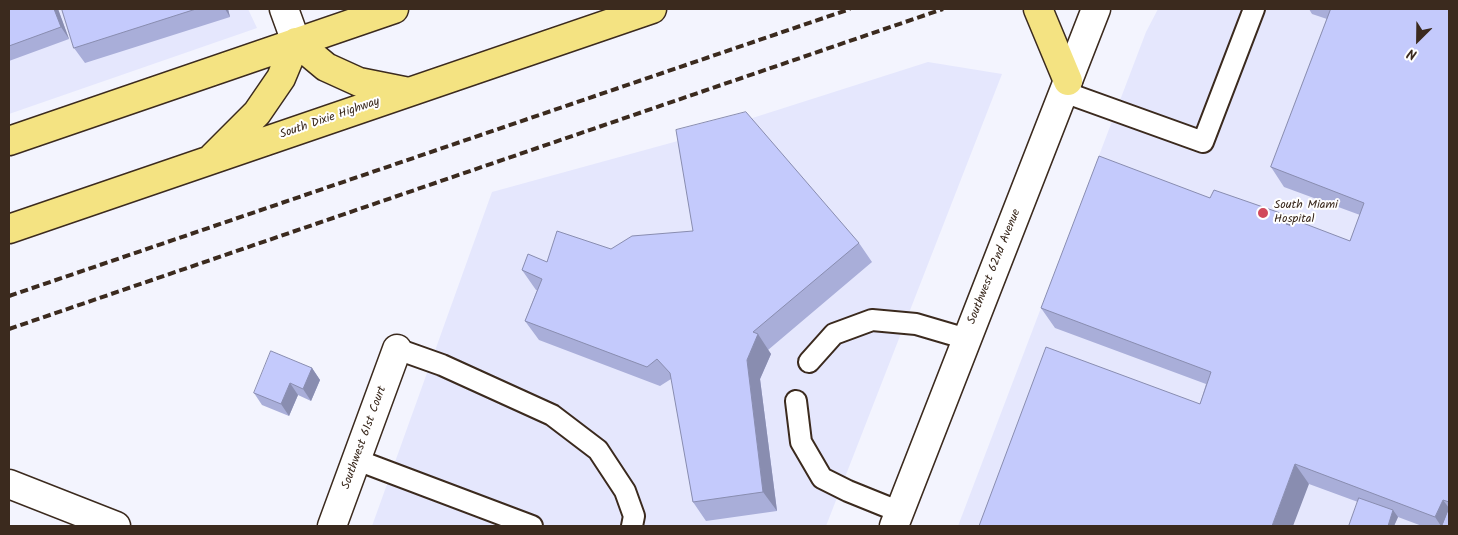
<!DOCTYPE html>
<style>
body{margin:0}
#map{position:relative;width:1458px;height:535px;overflow:hidden;background:#f3f4fe;font-family:Kalam,sans-serif}
canvas{display:block}
.frame{position:absolute;inset:0;border:10px solid #3b2a1e;pointer-events:none}
.north{position:absolute;left:1393px;top:15px;width:50px;height:50px;-webkit-text-stroke:4px #fff;paint-order:stroke;rotate:203deg;font-size:14px;font-weight:700;line-height:20px;text-align:center;color:#3b2a1e}
.north::after{content:'';display:block;margin:auto;width:18px;height:22px;background:#3b2a1e;clip-path:polygon(50% 0,100% 100%,50% 72%,0 100%)}
</style>
<div id="map">
<canvas width="1458" height="535"></canvas>
<div class="frame"></div>
<div class="north">N</div>
</div>
<script>
const ctx = document.querySelector('canvas').getContext('2d');
ctx.lineJoin = 'round';
function paint(path, color) {
  ctx.fillStyle = color;
  ctx.fill(path, 'evenodd');
}
function stroke(path, color, width, dash) {
  ctx.strokeStyle = color;
  ctx.lineWidth = width;
  ctx.lineCap = dash ? 'butt' : 'round';
  ctx.setLineDash(dash || []);
  ctx.stroke(path);
}
function drawText(font, color, halo, rows, align = 'center') {
  ctx.font = font + ' Kalam,sans-serif';
  ctx.lineWidth = 4;
  ctx.setLineDash([]);
  ctx.textBaseline = 'middle';
  ctx.strokeStyle = halo;
  ctx.fillStyle = color;
  for (const [text, x, y, turn = 0] of rows) {
    ctx.save();
    ctx.translate(x, y);
    ctx.rotate((+turn || 0) * Math.PI / 180);
    ctx.textAlign = isNaN(turn) ? turn : align;
    if (halo) ctx.strokeText(text, 0, 0);
    ctx.fillText(text, 0, 0);
    ctx.restore();
  }
}
paint(new Path2D(`
 M9,9H248L257,28L9,114Z
 M1158,9H1449V526H958L1146,32Z
 M928,62L1002,74L826,526H372L492,192L696,136Z`), '#e5e7fd');
const lane = new Path2D(`
 M1064,92L1203,142L1254,9
 M397,349L442,365L552,415L598,450L625,491L634,516L632,526
 M809,362L834,334L872,320L916,324L967,339
 M796,401L801,442L822,478L848,491L900,512
 M357,460L532,526`);
const street = new Path2D(`
 M284,9L296,42
 M9,484L116,526
 M332,526L397,349`);
const secondary = new Path2D(`
 M894,526L1096,9`);
const highway = new Path2D(`
 M1038,9L1068,81
 M296,42L326,67L359,82L409,92
 M9,141L394,9
 M213,157L257,113L281,78L296,42
 M9,229L652,9`);
stroke(lane, '#3b2a1e', 24);
stroke(street, '#3b2a1e', 31);
stroke(secondary, '#3b2a1e', 31);
stroke(highway, '#3b2a1e', 31);
stroke(lane, '#fff', 20);
stroke(street, '#fff', 28);
stroke(secondary, '#fff', 28);
stroke(highway, '#f4e382', 28);
stroke(new Path2D(`
 M9,296L850,9
 M9,329L943,9`), '#3b2a1e', 4, [8, 4]);
paint(new Path2D(`
 M9,9H58L69,39L9,61Z
 M62,9H228L230,17L85,63L74,48Z
 M1309,9H1449V526H1422L1398,517L1394,526H1349L1358,502L1309,484L1200,404L1206,384L1055,328L1041,308L1210,198L1294,223L1350,241L1360,215L1284,187L1271,167L1327,19L1312,14Z
 M859,243L872,262L768,350L771,354L760,379L777,511L706,521L693,502L672,379H671L660,386L539,340L525,321L537,290H536L522,270L547,262L611,249Z
 M312,368L320,380L311,401L298,395L289,416L262,405L254,393Z`), '#a9aed9');
paint(new Path2D(`
 M54,9H58L69,39L61,27Z
 M225,9H228L230,17Z
 M1289,216L1302,235L1286,224Z
 M758,334L771,354L760,379L777,511L763,492L747,360Z
 M312,368L320,380L311,401L303,389Z
 M290,383L298,395L289,416L281,404Z
 M1295,464L1309,484L1293,526H1272Z
 M1443,500L1449,508V526H1441L1435,517Z
 M1393,510L1398,517L1394,526H1388Z`), '#898db0');
const building = new Path2D(`
 M9,9H54L61,27L9,46Z
 M62,9H196L74,48Z
 M1331,9H1449V502L1443,500L1435,517L1295,464L1272,526H979L1046,347L1200,404L1211,372L1041,308L1099,156L1210,198L1214,190L1289,216L1286,224L1292,226L1295,220L1350,241L1364,203L1271,167Z
 M746,112L859,243L753,332L758,334L747,360L763,492L693,502L670,373L657,359L647,367L525,321L542,279L522,270L528,254L547,262L557,231L611,249L632,236L693,231L676,130Z
 M271,351L312,368L303,389L290,383L281,404L254,393Z
 M1359,498L1393,510L1388,526H1349Z
 M1449,508V526H1442Z`);
paint(building, '#c4cafc');
stroke(building, '#898db0', 1);
for (const [x, y, r, color] of [
 [1263,213,6,"#d1495b"]
]) {
  const dot = new Path2D();
  dot.arc(x, y, r, 0, 2 * Math.PI);
  ctx.fillStyle = color;
  ctx.fill(dot);
  stroke(dot, '#fff', 2);
}
drawText('12px', '#3b2a1e', '#fff', [
 ["South Dixie Highway",330,119,-19],
 ["Southwest 62nd Avenue",995,267,-68],
 ["Southwest 61st Court",365,438,-70]
]);
drawText('12px', '#3b2a1e', '#fff', [
 ["South Miami",1274,206],
 ["Hospital",1274,220]
], 'left');
</script>
